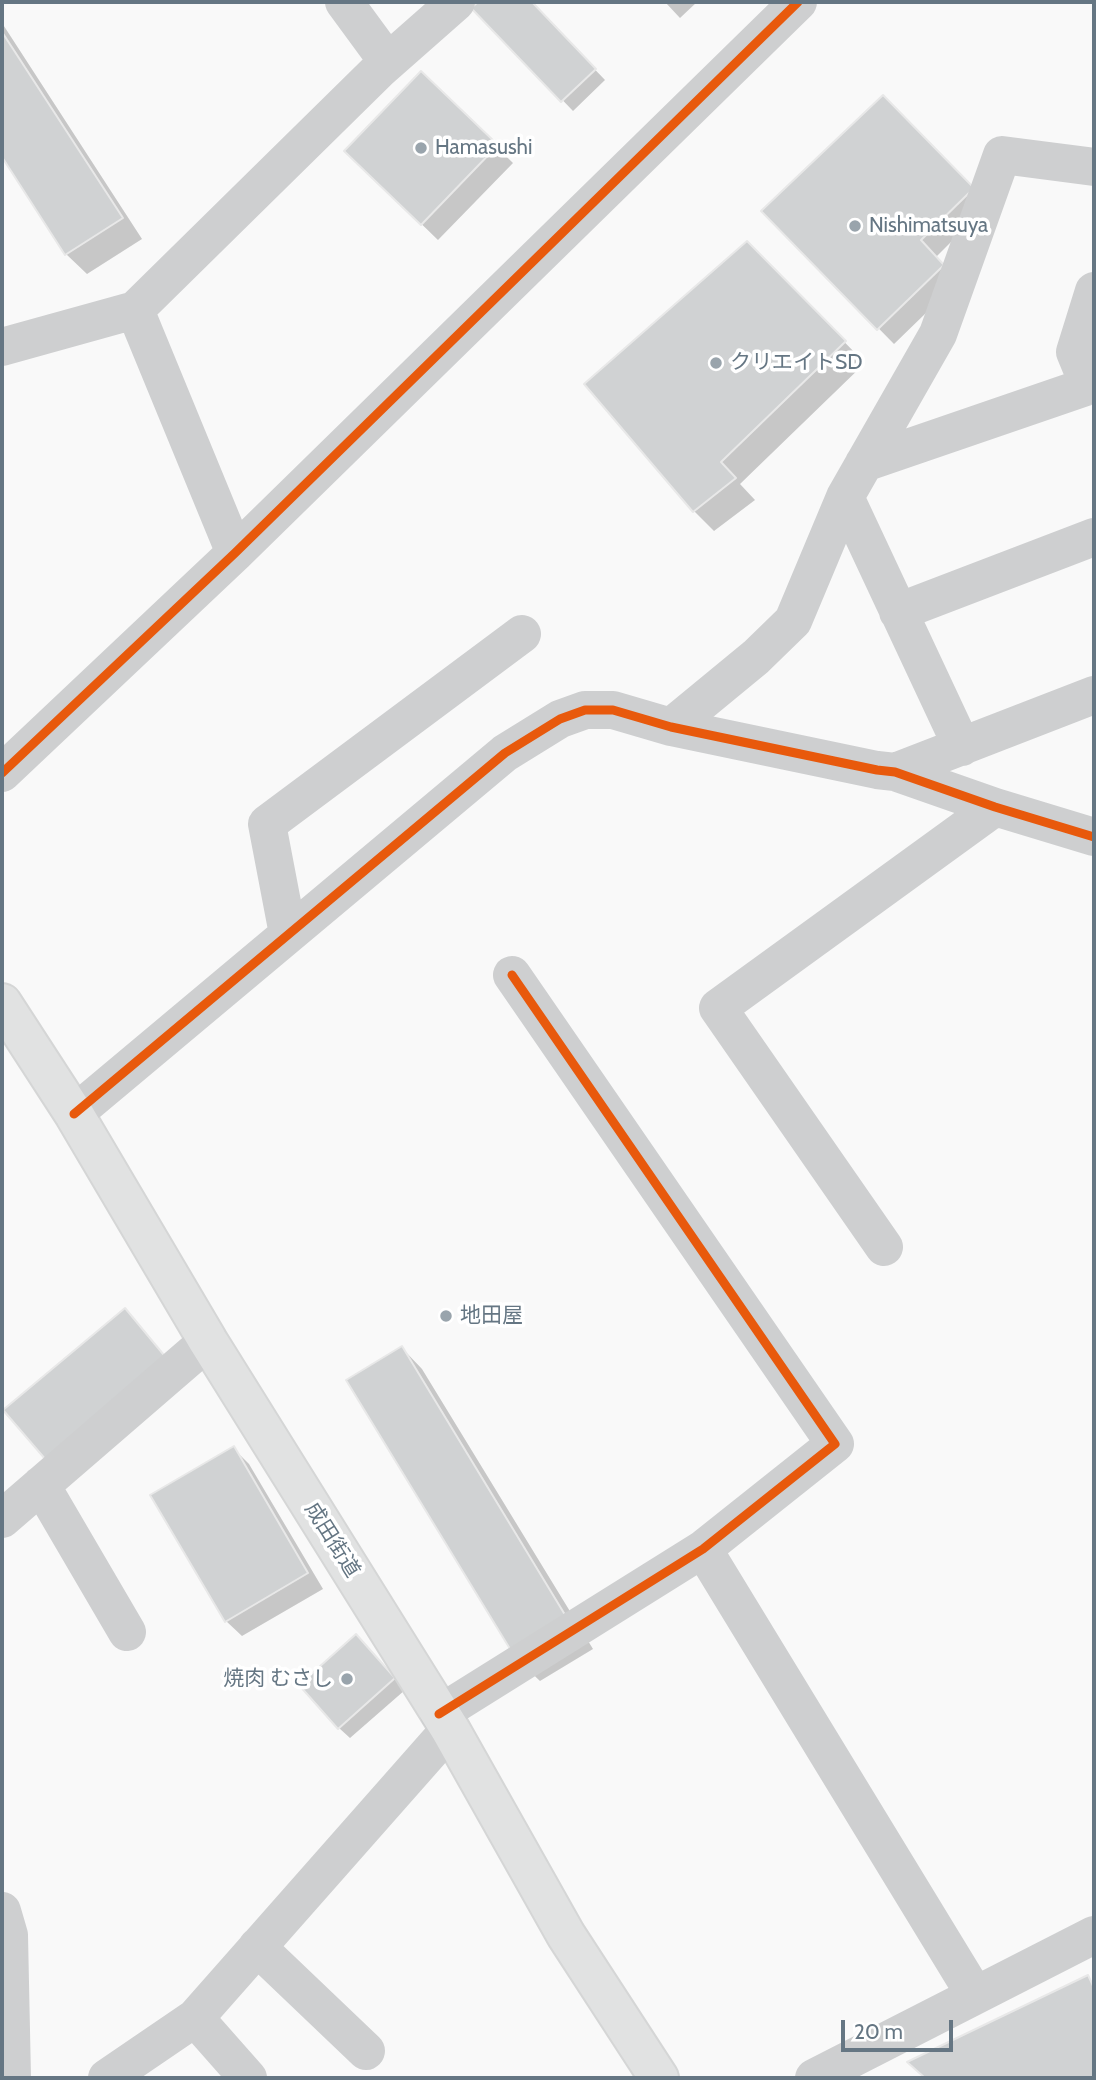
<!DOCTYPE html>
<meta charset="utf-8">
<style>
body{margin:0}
#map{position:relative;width:1096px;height:2080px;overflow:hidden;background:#f9f9f9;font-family:Cabin,sans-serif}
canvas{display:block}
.frame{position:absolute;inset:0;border:4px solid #657683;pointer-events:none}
.scale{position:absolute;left:841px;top:2020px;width:112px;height:32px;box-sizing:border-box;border:4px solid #657683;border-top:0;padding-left:9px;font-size:21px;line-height:24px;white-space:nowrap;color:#657683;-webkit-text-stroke:5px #fff;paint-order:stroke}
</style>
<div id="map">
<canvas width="1096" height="2080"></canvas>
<div class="frame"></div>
<div class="scale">20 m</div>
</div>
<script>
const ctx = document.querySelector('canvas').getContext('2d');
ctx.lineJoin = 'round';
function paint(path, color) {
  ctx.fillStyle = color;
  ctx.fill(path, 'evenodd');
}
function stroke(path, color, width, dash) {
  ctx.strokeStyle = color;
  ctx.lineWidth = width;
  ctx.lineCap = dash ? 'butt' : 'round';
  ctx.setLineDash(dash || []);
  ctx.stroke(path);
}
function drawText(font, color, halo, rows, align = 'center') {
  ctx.font = font + ' Cabin,"Noto Sans JP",sans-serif';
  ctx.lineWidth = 7;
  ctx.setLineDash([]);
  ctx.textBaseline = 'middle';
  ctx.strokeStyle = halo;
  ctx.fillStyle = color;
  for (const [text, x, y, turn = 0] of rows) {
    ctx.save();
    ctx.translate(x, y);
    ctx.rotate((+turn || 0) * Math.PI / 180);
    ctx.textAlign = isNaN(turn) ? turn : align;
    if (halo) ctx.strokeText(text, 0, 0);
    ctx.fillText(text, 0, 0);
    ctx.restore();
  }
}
paint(new Path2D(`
 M480,2H530L605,80L573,111L474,8Z
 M665,2H697L680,18Z
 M2,23L142,239L87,274L66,254L2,154Z
 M421,73L513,163L438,240L346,151Z
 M883,98L988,205L936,257L958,282L894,344L763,211Z
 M747,243L865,363L740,484L755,500L714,531L694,511L587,384Z
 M402,1348L422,1369L593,1649L540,1681L519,1661Z
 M233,1448L249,1464L323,1589L242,1636L226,1621Z
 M366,1647L405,1690L350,1738L339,1728Z
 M1088,1977L1094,1984V2078H926L910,2063Z`), '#0003');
const building = new Path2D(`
 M478,2H532L596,69L561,102L471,8Z
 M2,32L123,218L65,255L2,157Z
 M421,71L498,145L421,225L344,151Z
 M883,95L974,188L921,240L944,265L877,330L761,211Z
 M747,241L846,341L721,462L736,478L693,512L584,384Z
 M125,1308L173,1366L52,1467L3,1410Z
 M402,1346L573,1628L518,1662L346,1380Z
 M234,1446L308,1573L225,1622L150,1495Z
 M356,1634L395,1678L338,1729L299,1685Z
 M1088,1975L1094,1988V2078H925L907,2062Z`);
paint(building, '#d0d2d3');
stroke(building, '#e8e8e8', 2);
const highway = new Path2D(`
 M2,1003L74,1114L208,1341L450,1729L566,1935L659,2078`);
stroke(highway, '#d5d6d6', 42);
stroke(new Path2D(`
 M344,2L388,62
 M135,310L235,553
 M2,347L135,310L380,69L456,2
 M1089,386L1075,352L1094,291
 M864,463L1094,384
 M845,497L962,747
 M898,612L1094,537
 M671,727L756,657L793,621L845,497L938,334L1002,155L1094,167
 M895,772L1094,695
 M2,773L235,553L798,2
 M288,934L267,824L522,634
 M74,1114L505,753L560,719L585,710H613L671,727L877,770L895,772L995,807L1094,837
 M884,1247L718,1008L995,807
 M41,1485L127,1632
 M2,1519L208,1341
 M703,1549L975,1995
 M439,1714L703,1549L835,1444L512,975
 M2,1911L9,1935L12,2078
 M257,1947L366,2051
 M195,2018L248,2078
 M107,2078L195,2018L450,1729
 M814,2078L1094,1935`), '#cecfd0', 38);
stroke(highway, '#e1e2e2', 38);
stroke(new Path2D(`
 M2,773L235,553L798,2
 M74,1114L505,753L560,719L585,710H613L671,727L877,770L895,772L995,807L1094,837
 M439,1714L703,1549L835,1444L512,975`), '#e8590c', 9);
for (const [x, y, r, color] of [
 [421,148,7,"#99a4ac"],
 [855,226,7,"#99a4ac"],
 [716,363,7,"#99a4ac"],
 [446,1316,7,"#99a4ac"],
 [347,1679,7,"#99a4ac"]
]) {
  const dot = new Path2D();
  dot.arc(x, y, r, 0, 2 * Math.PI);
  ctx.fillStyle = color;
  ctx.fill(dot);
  stroke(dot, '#fff', 2.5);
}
drawText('21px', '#657683', '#fff', [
 ["Hamasushi",435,148],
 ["Nishimatsuya",869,226],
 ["クリエイトSD",730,363],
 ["地田屋",460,1316],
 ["焼肉 むさし",333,1679,"right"]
], 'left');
drawText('21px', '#657683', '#fff', [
 ["成田街道",332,1540,58]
]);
</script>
